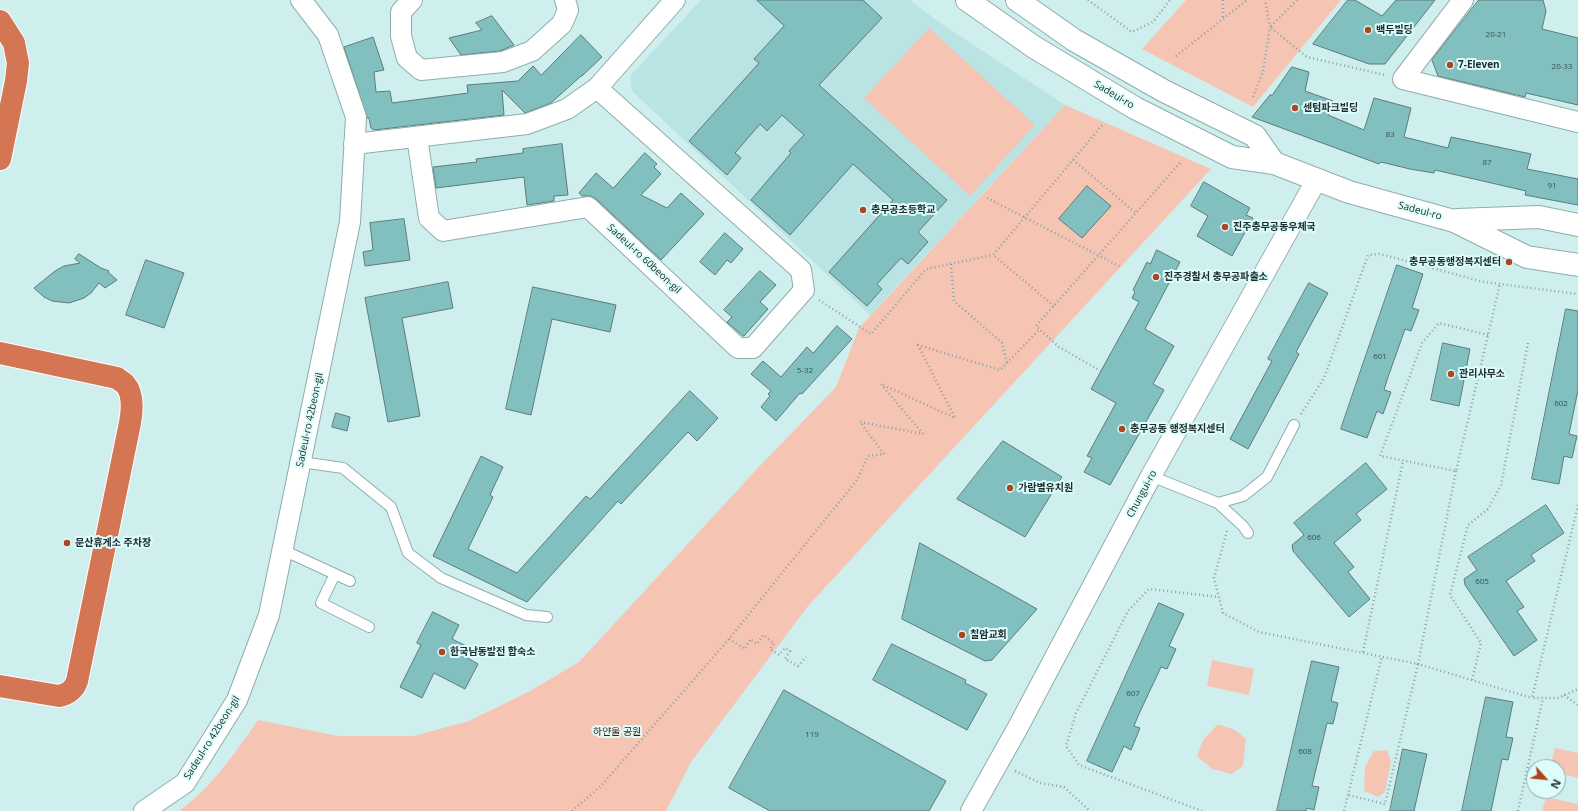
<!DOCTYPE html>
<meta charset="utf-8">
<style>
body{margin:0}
#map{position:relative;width:1578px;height:811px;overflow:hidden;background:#cfefef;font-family:"Open Sans",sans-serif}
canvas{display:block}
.north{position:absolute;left:1526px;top:759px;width:40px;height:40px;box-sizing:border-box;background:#dcfdfc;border:1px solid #91aaa9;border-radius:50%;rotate:117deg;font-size:11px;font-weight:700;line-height:16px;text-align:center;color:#202d2c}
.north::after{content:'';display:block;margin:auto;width:14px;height:18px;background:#ac4620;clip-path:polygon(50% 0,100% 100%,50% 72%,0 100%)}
</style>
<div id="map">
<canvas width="1578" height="811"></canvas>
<div class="north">N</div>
</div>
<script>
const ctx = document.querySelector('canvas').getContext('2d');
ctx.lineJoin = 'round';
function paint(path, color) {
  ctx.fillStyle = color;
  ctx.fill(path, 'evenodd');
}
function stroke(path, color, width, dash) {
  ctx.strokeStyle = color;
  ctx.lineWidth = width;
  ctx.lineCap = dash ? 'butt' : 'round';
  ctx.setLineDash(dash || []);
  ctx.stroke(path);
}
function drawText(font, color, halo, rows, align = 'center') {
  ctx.font = font + ' "Open Sans","Noto Sans KR",sans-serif';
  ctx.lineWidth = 4;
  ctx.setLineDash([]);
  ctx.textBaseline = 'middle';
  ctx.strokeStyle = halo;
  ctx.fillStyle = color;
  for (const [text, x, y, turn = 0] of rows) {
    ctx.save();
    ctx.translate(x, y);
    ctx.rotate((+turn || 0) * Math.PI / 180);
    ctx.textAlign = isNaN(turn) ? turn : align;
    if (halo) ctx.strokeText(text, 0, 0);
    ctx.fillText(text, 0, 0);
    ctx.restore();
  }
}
paint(new Path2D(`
 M701,0H910L940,23L1065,105L870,315L632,91L630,76Z`), '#bae3e3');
paint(new Path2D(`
 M1186,0H1341L1253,107L1142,49Z
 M929,28L1035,125L970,196L864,98Z
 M1065,105L1211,169L808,606L691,762L666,811H179C212,787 235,753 258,720L338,736H414L469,721L530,691L579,662L756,470L836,387L859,328Z
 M1212,660L1254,669L1249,695L1207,686Z
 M1218,724L1235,730L1246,739L1243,766L1232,774L1212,769L1197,756L1203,740Z
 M1555,748L1578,753V778L1558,773V767H1550Z
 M1387,750L1391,762L1385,792L1378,797L1364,791L1365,767L1374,751Z
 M1546,797L1578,804V811H1542Z`), '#f6c4b3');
const building = new Path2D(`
 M757,0H863L882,18L819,85L947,200L918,232L928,242L908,264L901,258L877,284L882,289L867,306L829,272L893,200L853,164L790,235L751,200L791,153L789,151L804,135L782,115L767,131L760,124L735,153L741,158L727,175L689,141L759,63L754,59L784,26Z
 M1348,0H1355L1382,16L1396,0H1435L1385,64H1369L1313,44Z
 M1479,0H1543L1546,11L1542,29L1578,38V105L1526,93L1525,97L1438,76L1432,60Z
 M492,16L514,45L500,51L461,55L449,38L482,30L476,23Z
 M581,35L602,57L582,76H581L551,103L525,113L502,90L504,115L374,130L371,128L369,118H367L344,47L373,37L384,70L374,72L376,92L390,91L392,103L468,93L467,85L518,81L533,66L541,75Z
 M1292,67L1309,72L1305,91L1333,101L1328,115L1364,130L1374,98L1411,108L1404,137L1448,148L1451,137L1531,154L1527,169L1578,179V205L1525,195L1526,191L1435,170L1434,173L1410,169L1381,162L1379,164L1252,117L1270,95H1272Z
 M562,144L568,195L554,196V201L527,205L524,177L436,188L433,167L477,162L476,159L523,153V149Z
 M645,153L657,164L654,167L661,174L641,195L667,208L681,193L704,214L661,260L596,199L591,196H582L579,193L596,173L613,188Z
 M1204,182L1250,208L1246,215L1253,218L1232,256L1197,236L1208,216L1191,206Z
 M1087,186L1111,206L1082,238L1059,219Z
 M404,219L410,260L365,266L363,252L373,250L370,223Z
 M725,233L743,249L731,263L727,260L715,275L700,262Z
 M1157,250L1180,262L1145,329L1174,346L1153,384L1164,390L1110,485L1084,472L1092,458L1087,456L1116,403L1091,389L1139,302L1132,298L1135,292L1133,290L1147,262L1150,264Z
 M79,254L101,268L109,271L108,272L117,280L105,288L99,283L91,293L84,298L69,303L52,301L44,297L34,288L55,271L64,266L80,263L75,259Z
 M146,260L184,273L164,328L126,315Z
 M1397,265L1423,274L1412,308L1419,310L1411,331L1405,329L1387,380L1384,390L1391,392L1383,414L1377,411L1367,438L1341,429Z
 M760,271L776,285L760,302L768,309L744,336H743L727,322L732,317L724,310Z
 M448,282L453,308L402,318L420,416L388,422L365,298Z
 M1309,283L1328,293L1296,352L1299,354L1248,449L1230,439L1272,361L1268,359Z
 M533,287L616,305L610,332L552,319L531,415L506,409Z
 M1566,309L1578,311V390L1569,434L1577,436L1572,458L1564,456L1559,484L1532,479Z
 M837,326L852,339L802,394L800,393L776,421L761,407L770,396L768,394L771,391L751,374L763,361L781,377L807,347L813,353Z
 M1443,343L1470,349L1459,406L1431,400Z
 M690,391L718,418L697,441L688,432L621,504L618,501L527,602L433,556L481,456L503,467L490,495L493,497L468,549L517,573L586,496L590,499Z
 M336,413L350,417L347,431L332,427Z
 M1003,441L1062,477L1025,537L957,499Z
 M1366,463L1387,489L1356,514L1361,520L1334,543L1354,567L1348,572L1370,599L1349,617L1293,551L1292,545L1304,535L1294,523Z
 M1546,505L1564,533L1531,555L1535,561L1506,581L1524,607L1517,611L1537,640L1514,656L1465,585L1464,579L1477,570L1468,557Z
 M920,543L1037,609L992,660L985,661L902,619Z
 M1159,603L1184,614L1169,646L1176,649L1167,669L1161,667L1138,716L1134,726L1140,728L1131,750L1124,746L1112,772L1087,761Z
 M433,612L459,625L452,639L468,647L464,656L478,664L465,689L434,673L422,698L400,687L421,645L417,643Z
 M892,644L966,680L965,683L987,694L967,730L873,680Z
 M1312,661L1339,667L1331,701L1338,703L1333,724L1327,723L1312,786L1319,787L1314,810L1307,808L1306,811H1277Z
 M784,690L946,781L929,811H770L729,788Z
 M1486,697L1513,702L1506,737L1513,738L1508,760L1502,759L1491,811H1462Z
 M1403,749L1427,754L1414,811H1390Z`);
paint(building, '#82bfbf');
stroke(building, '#5d7b7a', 1);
const service = new Path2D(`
 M301,462L343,468L391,507L408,553L441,578L526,615L547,617
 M1151,476L1218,503L1243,526L1248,533
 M1218,503L1243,496L1267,477L1294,425
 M283,550L350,581
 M335,574L321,603L369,627`);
const minor = new Path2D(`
 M412,0L401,12V36L407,58L421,70L503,62L532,51L562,24L568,10L565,0
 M1463,0L1403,79L1578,122
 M417,137L429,218L443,231L588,207L738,348H753L804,290L801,270L597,88
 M354,144L527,124L567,109L597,88L675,0
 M144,811L185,783L237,700L269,615L350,222L356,117L328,35L301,0
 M971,811L1017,729L1151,476L1317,179`);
const tertiary = new Path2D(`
 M967,0L1034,47L1135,108L1232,157L1274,163L1349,192L1454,221L1527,257L1578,265
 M1017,0L1074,40L1164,91L1255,136L1274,163
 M1457,220L1539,217L1578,225`);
const motorway = new Path2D(`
 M0,21L14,43L18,63L16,81L0,159
 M0,353L117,378C119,380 123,382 125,384C134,394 132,412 130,423L77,681C74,690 68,694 59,696L0,686`);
stroke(service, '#8eadad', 12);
stroke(minor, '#8eadad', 22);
stroke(tertiary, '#8eadad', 24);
stroke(motorway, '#fff', 24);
stroke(new Path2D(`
 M1088,0L1132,32L1153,22L1170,0
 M1223,0V19
 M1297,0L1270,27L1307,57L1385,75
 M1176,56L1247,0
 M1253,97L1263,72L1270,27L1265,0
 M1073,160L1136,213
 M987,198L1121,267
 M951,264L954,301L1002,343L1007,364
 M819,300L871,334L926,269L993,255
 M1054,306L993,255L1104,123
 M1488,335L1439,323L1422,343L1380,456L1456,471L1500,284
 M1101,371L1059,347L1036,326L1180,163
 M1301,414L1324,378L1368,255L1380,254L1484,282L1578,294
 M1456,471L1418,664L1532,698
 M1578,505L1532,698H1558L1578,689
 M1227,531L1214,578L1223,613L1259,632L1418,664L1385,804L1348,795
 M729,639L745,649L750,639L757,644L763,635L774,643L770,649L779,655L785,648L790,651L785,659L798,666L806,657
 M1363,652L1403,461
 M1472,680L1481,643L1450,595L1468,525L1488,509L1501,485L1528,343
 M1564,695L1578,705
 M1015,771L1040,783L1064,787L1090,811
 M572,811L600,787L729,639L857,480L868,456L884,454L860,422L923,434L881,384L955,418L918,345L1000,370L1040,329
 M1202,811L1079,765L1066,746L1076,713L1128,611L1149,589L1219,597
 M1344,811L1382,656
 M1518,811L1543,698`), '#8aa3a2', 2.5, [1, 3]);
stroke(service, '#fff', 10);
stroke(minor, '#fff', 20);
stroke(tertiary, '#fff', 22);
stroke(motorway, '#d47554', 22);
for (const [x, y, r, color] of [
 [1368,30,4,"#ac4620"],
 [1450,65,4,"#ac4620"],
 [1295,108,4,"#ac4620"],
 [863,210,4,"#ac4620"],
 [1225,227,4,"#ac4620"],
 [1509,262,4,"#ac4620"],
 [1156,277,4,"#ac4620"],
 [1451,374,4,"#ac4620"],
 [1122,429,4,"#ac4620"],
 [1010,488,4,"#ac4620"],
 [67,543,4,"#ac4620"],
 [962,635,4,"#ac4620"],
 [442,652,4,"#ac4620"]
]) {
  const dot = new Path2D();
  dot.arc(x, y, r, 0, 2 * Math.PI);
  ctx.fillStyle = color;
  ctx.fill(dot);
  stroke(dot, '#dcfdfc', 1.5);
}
drawText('8px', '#385251', null, [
 ["20-21",1496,35],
 ["20-33",1562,67],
 ["83",1390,135],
 ["87",1487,163],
 ["91",1552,186],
 ["601",1380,357],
 ["5-32",805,371],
 ["602",1561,404],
 ["606",1314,538],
 ["605",1482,582],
 ["607",1133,694],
 ["119",812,735],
 ["608",1305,752]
]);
drawText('bold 10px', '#202d2c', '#dcfdfc', [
 ["백두빌딩",1376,30],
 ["7-Eleven",1458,65],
 ["센텀파크빌딩",1303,108],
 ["충무공초등학교",871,210],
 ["진주충무공동우체국",1233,227],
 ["충무공동행정복지센터",1501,262,"right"],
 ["진주경찰서 충무공파출소",1164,277],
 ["관리사무소",1459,374],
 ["충무공동 행정복지센터",1130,429],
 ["가람별유치원",1018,488],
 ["문산휴게소 주차장",75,543],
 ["칠암교회",970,635],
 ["한국남동발전 합숙소",450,652]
], 'left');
drawText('10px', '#202d2c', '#dcfdfc', [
 ["Sadeul-ro",1114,95,31],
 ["Sadeul-ro",1420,211,15],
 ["Sadeul-ro 60beon-gil",644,259,43],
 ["Sadeul-ro 42beon-gil",310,420,-78],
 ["Chungui-ro",1142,494,-62],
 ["Sadeul-ro 42beon-gil",212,738,-58]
]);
drawText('10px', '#4e1400', '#dcfdfc', [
 ["하얀울 공원",617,732]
]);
</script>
